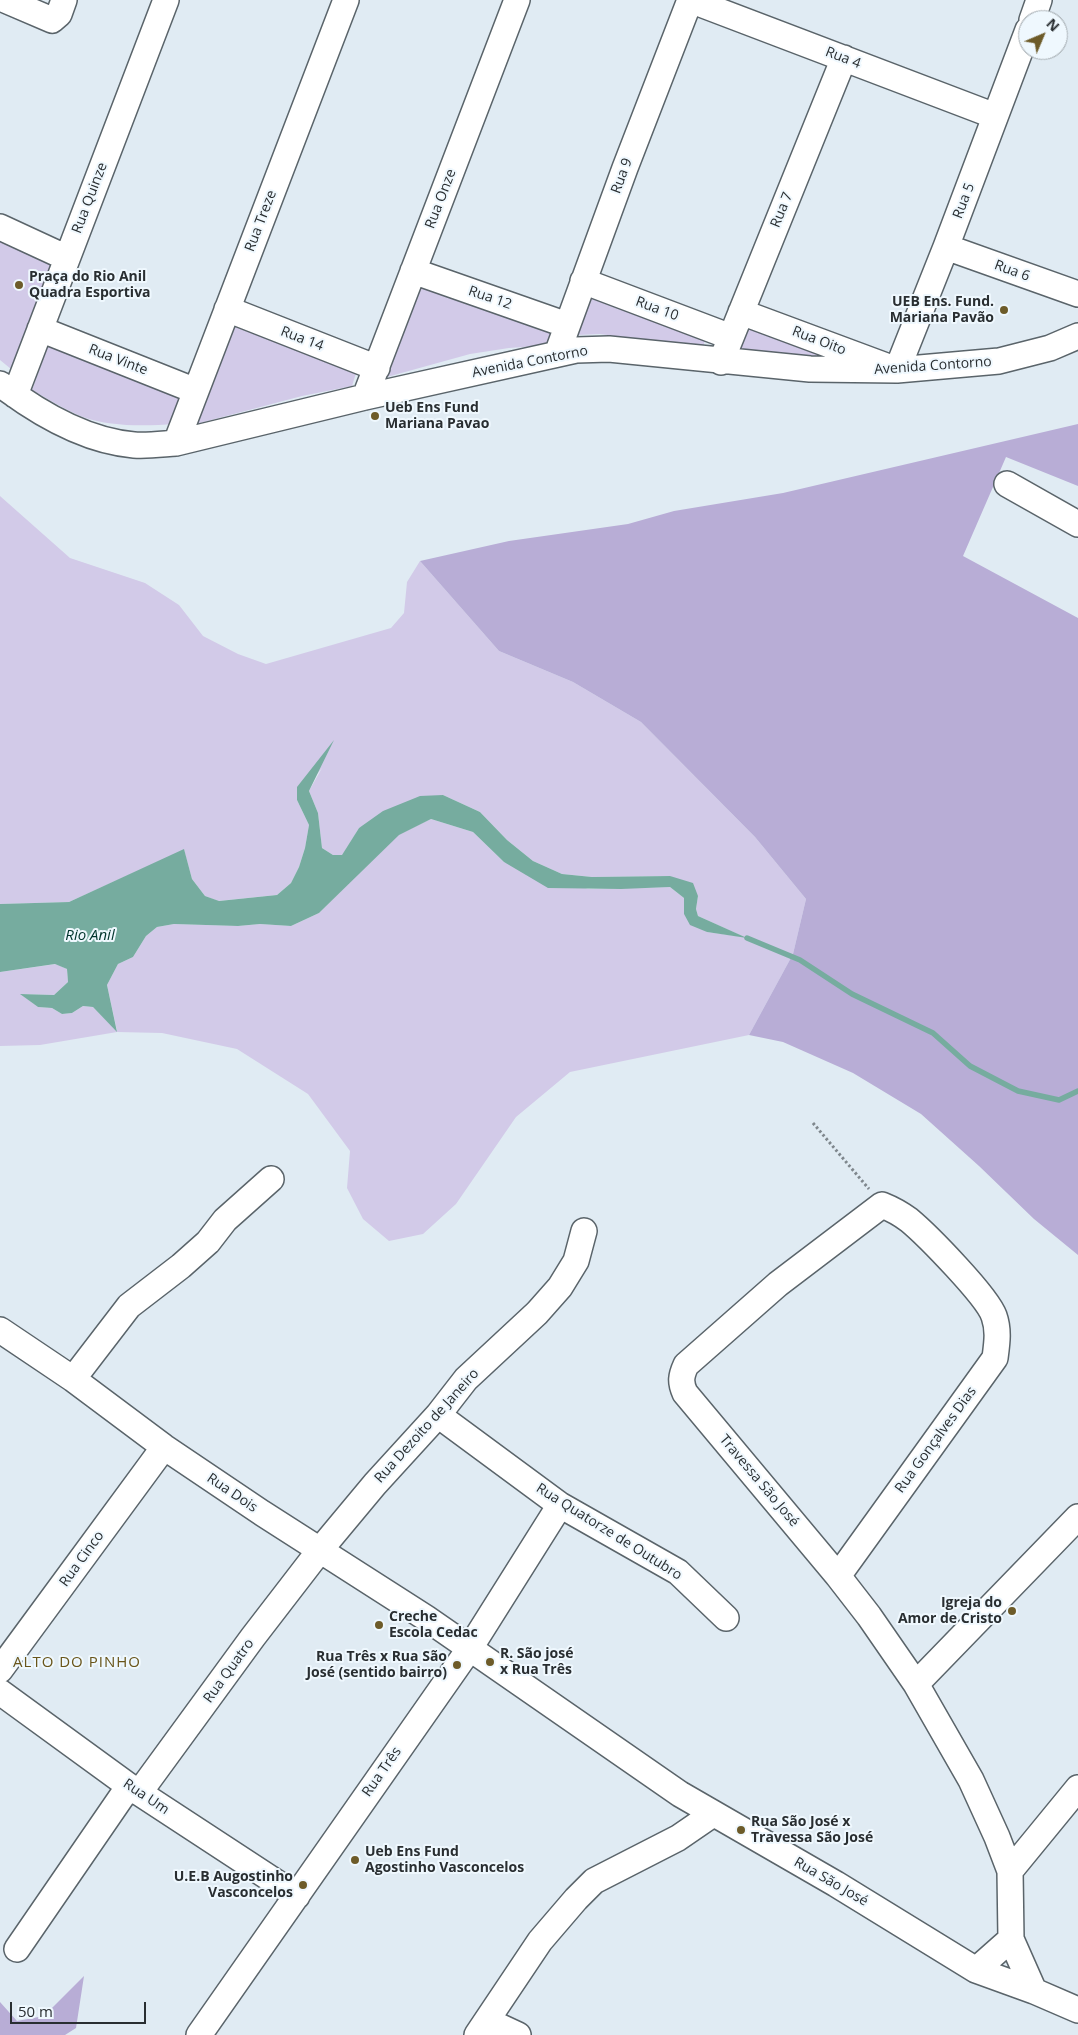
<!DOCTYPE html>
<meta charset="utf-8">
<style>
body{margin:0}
#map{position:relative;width:1078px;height:2035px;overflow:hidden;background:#e0ebf3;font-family:"Open Sans",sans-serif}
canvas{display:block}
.north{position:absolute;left:1018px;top:10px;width:50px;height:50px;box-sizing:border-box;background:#eff8fe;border:1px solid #a0a7ac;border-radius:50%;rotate:45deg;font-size:14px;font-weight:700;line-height:20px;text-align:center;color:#292e31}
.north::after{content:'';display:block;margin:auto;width:18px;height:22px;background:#6d5b29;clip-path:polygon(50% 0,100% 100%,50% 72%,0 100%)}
.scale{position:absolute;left:10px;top:2002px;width:136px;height:22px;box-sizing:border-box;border:2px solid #292e31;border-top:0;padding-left:6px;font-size:15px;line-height:18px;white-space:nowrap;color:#292e31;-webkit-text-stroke:4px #eff8fe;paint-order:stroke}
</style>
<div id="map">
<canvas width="1078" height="2035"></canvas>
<div class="north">N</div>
<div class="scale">50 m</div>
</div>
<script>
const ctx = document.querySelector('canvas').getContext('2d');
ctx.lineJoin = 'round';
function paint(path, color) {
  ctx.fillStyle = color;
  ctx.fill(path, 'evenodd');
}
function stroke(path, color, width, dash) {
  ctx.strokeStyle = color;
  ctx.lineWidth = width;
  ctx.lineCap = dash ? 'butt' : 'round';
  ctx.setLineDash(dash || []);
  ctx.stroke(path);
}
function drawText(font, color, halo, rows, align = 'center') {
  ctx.font = font + ' "Open Sans",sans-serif';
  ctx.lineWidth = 4;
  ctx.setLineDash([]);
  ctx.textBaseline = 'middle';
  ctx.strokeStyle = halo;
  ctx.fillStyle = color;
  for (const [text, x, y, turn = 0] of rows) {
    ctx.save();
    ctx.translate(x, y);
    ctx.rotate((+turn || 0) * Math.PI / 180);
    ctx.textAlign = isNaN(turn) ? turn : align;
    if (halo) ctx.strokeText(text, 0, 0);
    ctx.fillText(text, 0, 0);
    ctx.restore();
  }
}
paint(new Path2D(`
 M0,237L57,262L11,369L0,360Z
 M419,283L556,331L551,345L509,348L470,354L387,377Z
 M592,292L706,336L703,348L600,334L577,335Z
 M746,321L845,357L735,353Z
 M232,326L357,370L352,386L302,396L196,424Z
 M49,343L184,396L175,424C145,426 111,427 83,417C65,410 48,399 32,390Z
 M0,496L70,558L145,583L179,605L203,636L238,654L266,664L391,628L404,613L407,582L420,561L499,651L573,682L641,722L755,837L806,899L793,954L749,1035L570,1072L516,1117L456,1204L423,1234L389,1241L363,1219L347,1188L350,1151L308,1094L237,1049L162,1033L117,1032L40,1045L0,1046V972L56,964L67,969L68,982L54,995L21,994L38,1007L52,1008L62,1014L72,1013L83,1006L93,1007L117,1031L107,985L118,964L133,957L146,936L157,927L174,924L238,926L260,924L291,926L319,913L399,834L431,819L473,832L504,862L588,889L670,887L684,898V914L707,932L744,937L698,916L696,909L698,896L670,876L592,877L562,874L533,861L507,840L480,812L443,795L359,828L342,856L333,855L322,848L318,813L309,791L322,768L297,800L309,825L305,848L299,867L291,883L277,895L218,901L205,896L192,879L184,850L69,902L0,904Z`), '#d2cae8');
paint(new Path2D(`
 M1078,424V486L1006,457L963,556L1078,618V1255L1034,1219L979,1166L921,1114L853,1073L783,1042L749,1035L793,954L806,899L755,837L641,722L573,682L499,651L420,561L509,541L628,524L674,511L783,493Z
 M84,1976L76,2028L65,2035H0V2002L17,2021L44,2016Z`), '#b8add6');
paint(new Path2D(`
 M334,740L309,791L318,813L322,848L333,855H342L359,828L383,811L420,796L443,795L480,812L507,840L533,861L562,874L592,877L670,876L693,883L698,896L696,909L698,916L747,938L707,932L690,925L684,914V898L670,887L621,889L548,888L504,862L473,832L431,819L399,835L319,913L291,926L260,924L238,926L174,924L157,927L146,936L133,957L118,964L107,985L117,1032L93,1007L83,1006L72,1013L62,1014L52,1008L38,1007L20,994L54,995L68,982L67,969L55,964L0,972V904L69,902L184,849L192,879L205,896L219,901L277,895L291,883L299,867L305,848L309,825L297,800V787Z`), '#76ac9f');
stroke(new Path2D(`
 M747,938L800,960L852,994L933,1033L970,1066L1018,1091L1059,1100L1078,1091`), '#76ac9f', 5.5);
const minor = new Path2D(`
 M5,0L52,20L59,14L64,0
 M690,0L995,116
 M1032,20L1039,0
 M0,227L67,258
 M946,247L1078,294
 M413,271L567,325
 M583,281L731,337
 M227,309L377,368
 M741,312L897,370L946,247L1028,30
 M40,329L196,391
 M557,354L625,168L690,0
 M721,362L844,58
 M0,384C38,413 86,441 134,445C148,446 162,444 176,443L365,397L576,350L609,349L810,369L897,370L999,361L1050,348L1078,336
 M15,395L166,0
 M365,397L517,0
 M176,443L346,0
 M1007,484L1078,524
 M0,1330L73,1379L164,1447L262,1513L426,1618L680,1794L836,1884L976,1970L1034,1991L1078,2010
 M73,1379L129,1306L181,1266L208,1242L225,1220L271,1179
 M438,1415L560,1505L678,1572L726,1618
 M838,1576L995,1358C997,1343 999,1330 994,1316C987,1296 927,1235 909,1220C901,1214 892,1209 882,1205L778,1284L686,1365C681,1376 680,1382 685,1393L838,1576L869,1616L916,1684L971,1780L997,1837L1010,1871L1011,1939L1034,1991
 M0,1670L164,1447
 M916,1684L1078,1517
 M0,1692L129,1786L297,1896
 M139,1793L253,1637L320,1550L375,1484L438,1415L466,1379L537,1313L560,1287L576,1261L584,1231
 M1010,1871L1078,1788
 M17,1949L129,1786
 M976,1970L1011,1939
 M488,2021L518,2035
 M199,2035L470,1648L560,1505
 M477,2035L540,1941L576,1899L594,1881L678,1838L713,1814`);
stroke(minor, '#5a646a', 28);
stroke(new Path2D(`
 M813,1123L869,1189`), '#7f878d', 3, [2.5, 2.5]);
stroke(minor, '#fff', 25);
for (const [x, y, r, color] of [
 [19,285,5,"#6d5b29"],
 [1004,310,5,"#6d5b29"],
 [375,416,5,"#6d5b29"],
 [1012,1611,5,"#6d5b29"],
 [379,1625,5,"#6d5b29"],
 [490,1662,5,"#6d5b29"],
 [457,1665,5,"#6d5b29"],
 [741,1830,5,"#6d5b29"],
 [355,1860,5,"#6d5b29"],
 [303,1885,5,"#6d5b29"]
]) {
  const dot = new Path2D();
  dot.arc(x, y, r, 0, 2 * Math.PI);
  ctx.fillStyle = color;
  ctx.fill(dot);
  stroke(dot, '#eff8fe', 2);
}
drawText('14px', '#292e31', '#eff8fe', [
 ["Rua 4",843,58,21],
 ["Rua 9",622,176,-70],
 ["Rua Quinze",90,198,-69],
 ["Rua Onze",441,199,-69],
 ["Rua 5",964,201,-69],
 ["Rua 7",782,210,-68],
 ["Rua Treze",261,221,-69],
 ["Rua 6",1012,271,20],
 ["Rua 12",490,298,19],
 ["Rua 10",657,309,20],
 ["Rua 14",302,339,21],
 ["Rua Oito",819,341,21],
 ["Rua Vinte",118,360,21],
 ["Avenida Contorno",530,362,-11],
 ["Avenida Contorno",933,366,-4],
 ["Rua Dezoito de Janeiro",427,1426,-48],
 ["Rua Gonçalves Dias",936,1440,-54],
 ["Travessa São José",759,1481,50],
 ["Rua Dois",232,1493,34],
 ["Rua Quatorze de Outubro",609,1532,32],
 ["Rua Cinco",82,1559,-54],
 ["Rua Quatro",229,1671,-54],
 ["Rua Três",382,1772,-55],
 ["Rua Um",146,1797,34],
 ["Rua São José",831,1882,30]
]);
drawText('bold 14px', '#292e31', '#eff8fe', [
 ["Praça do Rio Anil",29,277],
 ["Quadra Esportiva",29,293],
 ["UEB Ens. Fund.",994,302,"right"],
 ["Mariana Pavão",994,318,"right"],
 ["Ueb Ens Fund",385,408],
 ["Mariana Pavao",385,424],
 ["Igreja do",1002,1603,"right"],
 ["Amor de Cristo",1002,1619,"right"],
 ["Creche",389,1617],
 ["Escola Cedac",389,1633],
 ["R. São josé",500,1654],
 ["x Rua Três",500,1670],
 ["Rua Três x Rua São",447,1657,"right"],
 ["José (sentido bairro)",447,1673,"right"],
 ["Rua São José x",751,1822],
 ["Travessa São José",751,1838],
 ["Ueb Ens Fund",365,1852],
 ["Agostinho Vasconcelos",365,1868],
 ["U.E.B Augostinho",293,1877,"right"],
 ["Vasconcelos",293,1893,"right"]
], 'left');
drawText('italic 15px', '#00342c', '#eff8fe', [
 ["Rio Anil",90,936]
]);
ctx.letterSpacing = '1px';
drawText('15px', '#69551a', '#eff8fe', [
 ["ALTO DO PINHO",77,1663]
]);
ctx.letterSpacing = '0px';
</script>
